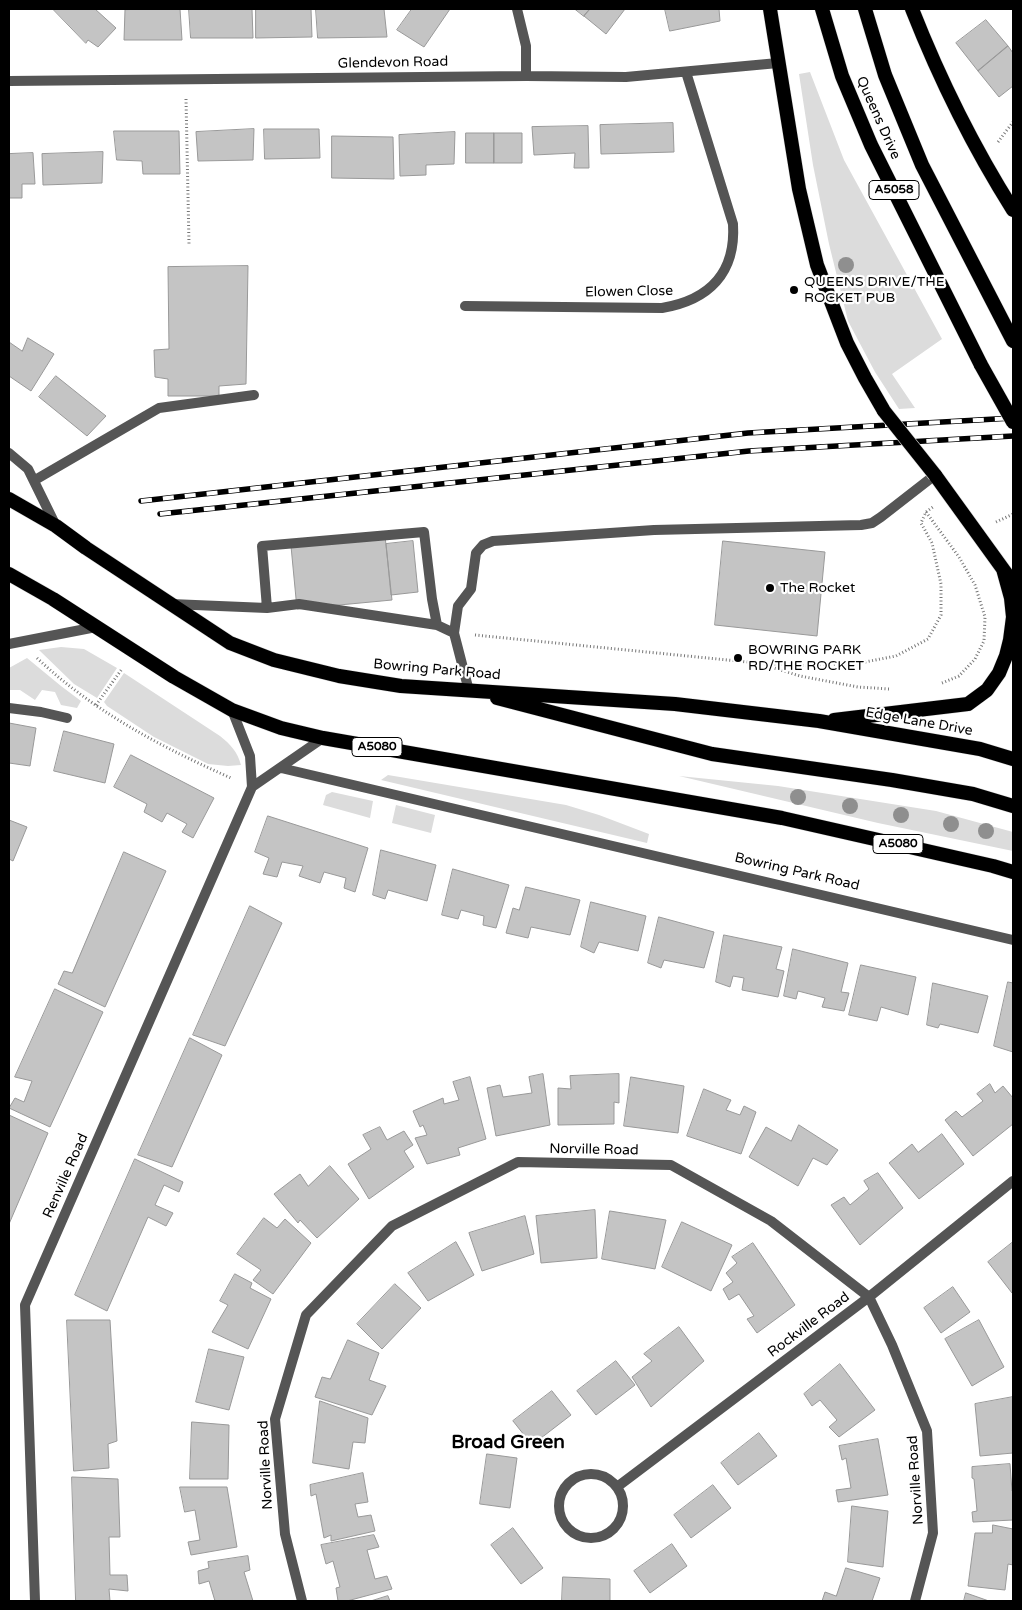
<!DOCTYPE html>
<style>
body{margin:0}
#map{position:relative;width:1022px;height:1610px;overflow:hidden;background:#fff;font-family:"Varela Round",sans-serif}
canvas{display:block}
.frame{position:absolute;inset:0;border:10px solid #000;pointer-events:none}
</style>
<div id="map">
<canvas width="1022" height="1610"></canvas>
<div class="frame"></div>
</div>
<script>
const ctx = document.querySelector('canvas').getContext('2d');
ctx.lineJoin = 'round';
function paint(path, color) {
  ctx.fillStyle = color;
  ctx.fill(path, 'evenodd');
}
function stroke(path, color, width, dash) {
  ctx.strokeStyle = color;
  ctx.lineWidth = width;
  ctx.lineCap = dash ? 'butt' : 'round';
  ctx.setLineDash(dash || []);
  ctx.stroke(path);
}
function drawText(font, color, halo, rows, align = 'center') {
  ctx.font = font + ' "Varela Round",sans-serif';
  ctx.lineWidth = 4.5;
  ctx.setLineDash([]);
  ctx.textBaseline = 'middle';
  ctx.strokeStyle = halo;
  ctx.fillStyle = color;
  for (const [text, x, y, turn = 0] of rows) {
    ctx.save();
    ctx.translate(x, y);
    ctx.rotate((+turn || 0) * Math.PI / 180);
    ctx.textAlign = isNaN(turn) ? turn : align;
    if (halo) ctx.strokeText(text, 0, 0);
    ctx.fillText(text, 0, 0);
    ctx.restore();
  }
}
paint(new Path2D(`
 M810,72L844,160L942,339L892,374L915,408L899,409L875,372L848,321L829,244L813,165L799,74Z
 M61,647L84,649L117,668L97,698L74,684L39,650Z
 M27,658L61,686L81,701L77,708L61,705L55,692L42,690L35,700L20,690H10L9,693V668Z
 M124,673L220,736C231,745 237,751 241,765L228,766L208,764L154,737L107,706L104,702Z
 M388,775L566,805L599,815L649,834L647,843L381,780Z
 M679,776L778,786L936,811L1013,832V851L878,823Z
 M332,792L373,801L370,818L323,805L326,795Z
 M396,805L435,815L431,833L392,823Z`), '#dcdcdc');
const building = new Path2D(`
 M53,9H95L116,28L98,47L88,40L86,43Z
 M180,9L182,40H124L125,10Z
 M189,9H252L253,38H191Z
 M256,9H311L312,37L256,38Z
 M316,9H384L387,37L318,38Z
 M412,9H450L424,47L397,30Z
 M575,9H590L584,16Z
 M590,9H625L606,34L584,16Z
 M665,9H719L720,21L670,31Z
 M986,20L1008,46L978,71L956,43Z
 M1008,46L1013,53V86L999,97L978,71Z
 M673,123L674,152L601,154L600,125Z
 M588,126L589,168H574L575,153L534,155L532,127Z
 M254,129L253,160L198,161L196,132Z
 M264,129H319L320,158L265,159Z
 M114,131H179L180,174H143L142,161L117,160Z
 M455,132L454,164L426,165V175L400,176L399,135Z
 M466,133H494V163H466Z
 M494,133H522V163H494Z
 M332,136L393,137L394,179L332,178Z
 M103,152L102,183L43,185L42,154Z
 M33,153L35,184H22V198H9V154Z
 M248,266L246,384L219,386V396H168V379L155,377L154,350L169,349L168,267Z
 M28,338L54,354L31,391L9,376V342L22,351Z
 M56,376L106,416L87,436L39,397Z
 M385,536L392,600L297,609L291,546Z
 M413,541L418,592L391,595L386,544Z
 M723,541L825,552L817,636L715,625Z
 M9,723L36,728L30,766L9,763Z
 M64,731L114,744L105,783L54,771Z
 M131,755L214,798L193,838L182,832L187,824L167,813L162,822L144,812L147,804L114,787Z
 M268,816L368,848L355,892L344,888L346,878L324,872L320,883L299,876L303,866L282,862L277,877L263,874L269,858L255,852Z
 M9,820L27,827L13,861L9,859Z
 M381,850L436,865L427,901L388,890L385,899L373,895Z
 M124,852L166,871L105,1007L58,984L64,971L72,973Z
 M453,869L509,885L496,928L483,925L484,916L461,910L458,919L442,915Z
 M526,887L580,900L570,935L531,927L528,938L506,933L513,908L519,910Z
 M591,902L646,916L638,951L599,942L594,953L581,947Z
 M250,906L282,923L225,1046L193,1035Z
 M659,917L714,932L704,968L664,960L661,968L648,963Z
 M724,935L782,947L776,969L784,971L778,997L742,990L744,978L733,976L730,987L716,982Z
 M793,949L848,963L841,992L849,993L844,1011L822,1007L825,998L798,991L796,999L784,996Z
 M861,965L916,977L908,1015L881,1007L877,1021L849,1015Z
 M1008,982L1013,983V1052L994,1046Z
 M933,983L988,996L978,1033L940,1024L938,1028L927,1025Z
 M55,989L103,1012L50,1127L9,1108L15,1098L24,1102L32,1081L15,1077Z
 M190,1038L222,1055L172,1167L138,1155Z
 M543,1074L550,1125L496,1136L487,1088L500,1085L503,1097L532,1093L529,1077Z
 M619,1074V1103L614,1102V1124L558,1125V1088L571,1089L570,1076Z
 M470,1077L486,1139L458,1148L460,1155L427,1164L415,1138L427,1135L423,1125L420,1127L413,1111L443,1098L444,1104L459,1100L453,1082Z
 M631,1077L684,1086L678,1133L624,1126Z
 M990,1084L995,1093L1003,1086L1013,1098V1124L973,1156L945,1120L956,1111L962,1117L983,1101L977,1094Z
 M704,1089L731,1100L726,1110L740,1115L744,1106L756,1112L741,1154L687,1136Z
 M9,1115L48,1133L9,1224Z
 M799,1125L838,1150L827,1165L813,1158L798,1186L749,1157L766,1127L791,1141Z
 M380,1127L387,1140L404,1131L413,1145L404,1151L414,1167L369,1199L348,1164L371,1149L363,1135Z
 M942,1134L964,1164L919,1199L889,1163L912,1144L918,1152Z
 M135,1159L183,1182L179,1192L164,1185L155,1205L173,1213L166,1226L148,1217L107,1311L75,1295Z
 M330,1166L359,1199L317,1238L300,1220L298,1223L274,1194L300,1174L308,1186Z
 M878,1173L903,1208L860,1245L831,1205L844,1197L850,1205L869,1189L864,1181Z
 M595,1210L597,1258L541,1263L536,1216Z
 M610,1211L666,1220L655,1269L602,1259Z
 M525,1216L534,1254L482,1271L469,1233Z
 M264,1218L277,1228L285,1219L311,1243L273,1294L253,1280L261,1270L237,1254Z
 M682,1222L732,1245L711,1291L662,1267Z
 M456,1242L474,1275L428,1301L408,1273Z
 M1013,1242V1291L1012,1293L988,1262Z
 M753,1243L795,1305L757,1333L747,1319L754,1316L739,1294L729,1300L723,1289L733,1282L726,1273L737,1263L732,1257Z
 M235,1274L252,1283L250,1288L271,1299L248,1349L212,1332L228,1305L220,1301Z
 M395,1284L421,1308L382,1349L357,1324Z
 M953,1287L970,1312L941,1333L924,1308Z
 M67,1320H110L117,1441L108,1444L109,1468L74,1471Z
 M979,1320L1004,1367L972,1386L945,1339Z
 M679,1327L704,1361L651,1407L632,1377L652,1361L644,1354Z
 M348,1340L379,1353L369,1380L386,1386L372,1415L315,1397L322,1377L330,1379Z
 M209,1349L244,1357L229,1410L196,1402Z
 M616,1361L635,1385L596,1415L577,1391Z
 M840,1364L875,1410L839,1437L829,1427L837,1420L820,1400L812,1406L804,1394Z
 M552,1391L571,1415L532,1445L513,1421Z
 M1013,1397V1453L980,1456L975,1404Z
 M320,1401L368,1418L365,1443L353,1442L349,1469L313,1463Z
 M192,1422L229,1425L228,1479H190Z
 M759,1433L777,1456L738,1485L721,1463Z
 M878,1439L888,1495L838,1502L836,1490L851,1488L846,1458L842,1460L839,1446Z
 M487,1454L517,1458L510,1508L480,1504Z
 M1010,1464L1012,1491H1013V1520L973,1522L972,1512L977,1511L974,1479L972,1478V1467Z
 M363,1473L368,1502L355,1504L358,1517L371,1515L375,1531L331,1541V1535L324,1538L316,1494L311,1496L310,1485Z
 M72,1477L118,1479L120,1537H109L110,1575H127L128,1591L109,1589L110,1601H76Z
 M713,1485L731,1508L691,1538L674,1515Z
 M180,1487H227L237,1547L191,1555L188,1542L200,1540L195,1510L185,1512Z
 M852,1506L888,1511L883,1567L848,1562Z
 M993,1525L1013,1529V1565L1008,1564L1005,1590L968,1586L975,1533H992Z
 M513,1528L543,1568L521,1584L491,1545Z
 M374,1535L379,1547L367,1550L375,1579L387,1576L392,1589L347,1601H338L336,1588L340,1587L333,1561L326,1564L321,1545Z
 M672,1544L687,1566L650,1593L634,1571Z
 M248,1556L250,1570L244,1572L253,1601H215L209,1581L199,1584L198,1571L209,1568L208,1562Z
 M846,1568L880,1578L872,1601H822L825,1592L836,1596Z
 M563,1577L610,1579V1601H562Z
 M966,1593L989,1601H964Z
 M388,1596L390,1601H371Z`);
paint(building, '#c4c4c4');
stroke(building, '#999', 1);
const trunk = new Path2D(`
 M770,9L799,189L817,265L847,343L865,378L884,411
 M822,9L842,76L871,145L981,365
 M865,9L885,75L922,165L1013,341
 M912,9C940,80 972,145 1013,210
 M935,475L1008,576
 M9,499L56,526L86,548L230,643L274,660L339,676L401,686L675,704L819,721L980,749L1013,759
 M9,574L53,599L174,677L232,710L281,728L323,738L782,818L993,866L1013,872
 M497,698L712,754L892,780L973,794L1013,806
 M834,720L968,704L987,690L999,673L1006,656L1010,640L1013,617L1011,598L1003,569`);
stroke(trunk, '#dbdbdb', 15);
stroke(new Path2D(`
 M186,99L189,244
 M998,142L1013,122
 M926,512L959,557L975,585L985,617L984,641L975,659L959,676L942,683
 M996,522L1013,514
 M475,635L758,663
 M37,658C93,711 161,747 231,778
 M889,689L858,687L800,676L758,663L812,666L865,662L896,656L928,639L941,615V584L932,543L921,523L926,512L933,507
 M96,705L122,669`), '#777', 3, [1, 2.5]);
stroke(new Path2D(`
 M9,453L28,469L56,526
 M35,480L159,408L254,395
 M171,604L267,608L299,604L437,625L454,633L469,691
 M267,608L262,546L424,532L432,599L437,625
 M454,633L458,606L471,589L476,553L483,545L493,541L654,530L861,525L872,523L881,517L935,475`), '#555', 10);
stroke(new Path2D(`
 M517,9L526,46V76
 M9,81L526,76L626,77L778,63
 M465,306L662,308C709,300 736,273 733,224L686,72
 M9,644L96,627
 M9,708L41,712L67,718
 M281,768L1013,940
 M252,787L323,738
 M559 1506a32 32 0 1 1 64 0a32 32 0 1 1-64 0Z
 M617,1487L869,1297L1013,1181
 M35,1601L25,1305L252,787L250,756L232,710
 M302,1601L285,1534L275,1419L306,1315L392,1226L518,1162L671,1165L771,1221L869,1297L892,1345L927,1431L933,1533L915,1601`), '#555', 10);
stroke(trunk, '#000', 14);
const rail = new Path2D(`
 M141,501L748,433L1013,418
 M160,514L749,451L1013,436`);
stroke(rail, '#000', 5.5);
stroke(rail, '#fff', 4, [11]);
const trunkBridge = new Path2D(`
 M981,365L1013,422
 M884,411L935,475`);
stroke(trunkBridge, '#dbdbdb', 15, []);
stroke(trunkBridge, '#000', 14);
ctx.fillStyle = '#8f8f8f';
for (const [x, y] of [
 [846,265],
 [798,797],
 [850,806],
 [901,815],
 [951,824],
 [986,831]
]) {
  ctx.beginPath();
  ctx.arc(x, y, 8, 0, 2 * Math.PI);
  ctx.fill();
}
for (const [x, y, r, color] of [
 [794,290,5,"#000"],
 [770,588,5,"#000"],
 [738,658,5,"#000"]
]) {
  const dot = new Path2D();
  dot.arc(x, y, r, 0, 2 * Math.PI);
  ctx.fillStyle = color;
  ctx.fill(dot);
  stroke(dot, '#fff', 2);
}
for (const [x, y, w] of [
 [894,190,50],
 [377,747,50],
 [898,844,50]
]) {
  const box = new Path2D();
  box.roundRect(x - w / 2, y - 9.5, w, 19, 4);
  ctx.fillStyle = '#fff';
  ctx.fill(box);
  stroke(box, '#000', 1);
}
drawText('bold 12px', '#000', null, [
 ["A5058",894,190],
 ["A5080",377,747],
 ["A5080",898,844]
]);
drawText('14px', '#000', '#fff', [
 ["Glendevon Road",393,63,-1],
 ["Queens Drive",878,118,66],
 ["Elowen Close",629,292,-1],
 ["Bowring Park Road",437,670,5],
 ["Edge Lane Drive",919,722,10],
 ["Bowring Park Road",797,872,13],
 ["Norville Road",594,1150,1],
 ["Renville Road",66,1176,-66],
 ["Rockville Road",809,1325,-37],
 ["Norville Road",266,1465,-93],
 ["Norville Road",916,1480,-94]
]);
drawText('14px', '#000', '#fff', [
 ["QUEENS DRIVE/THE",804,282],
 ["ROCKET PUB",804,298],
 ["The Rocket",780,588],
 ["BOWRING PARK",748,650],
 ["RD/THE ROCKET",748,666]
], 'left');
drawText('bold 19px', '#000', '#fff', [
 ["Broad Green",508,1443]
]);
</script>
